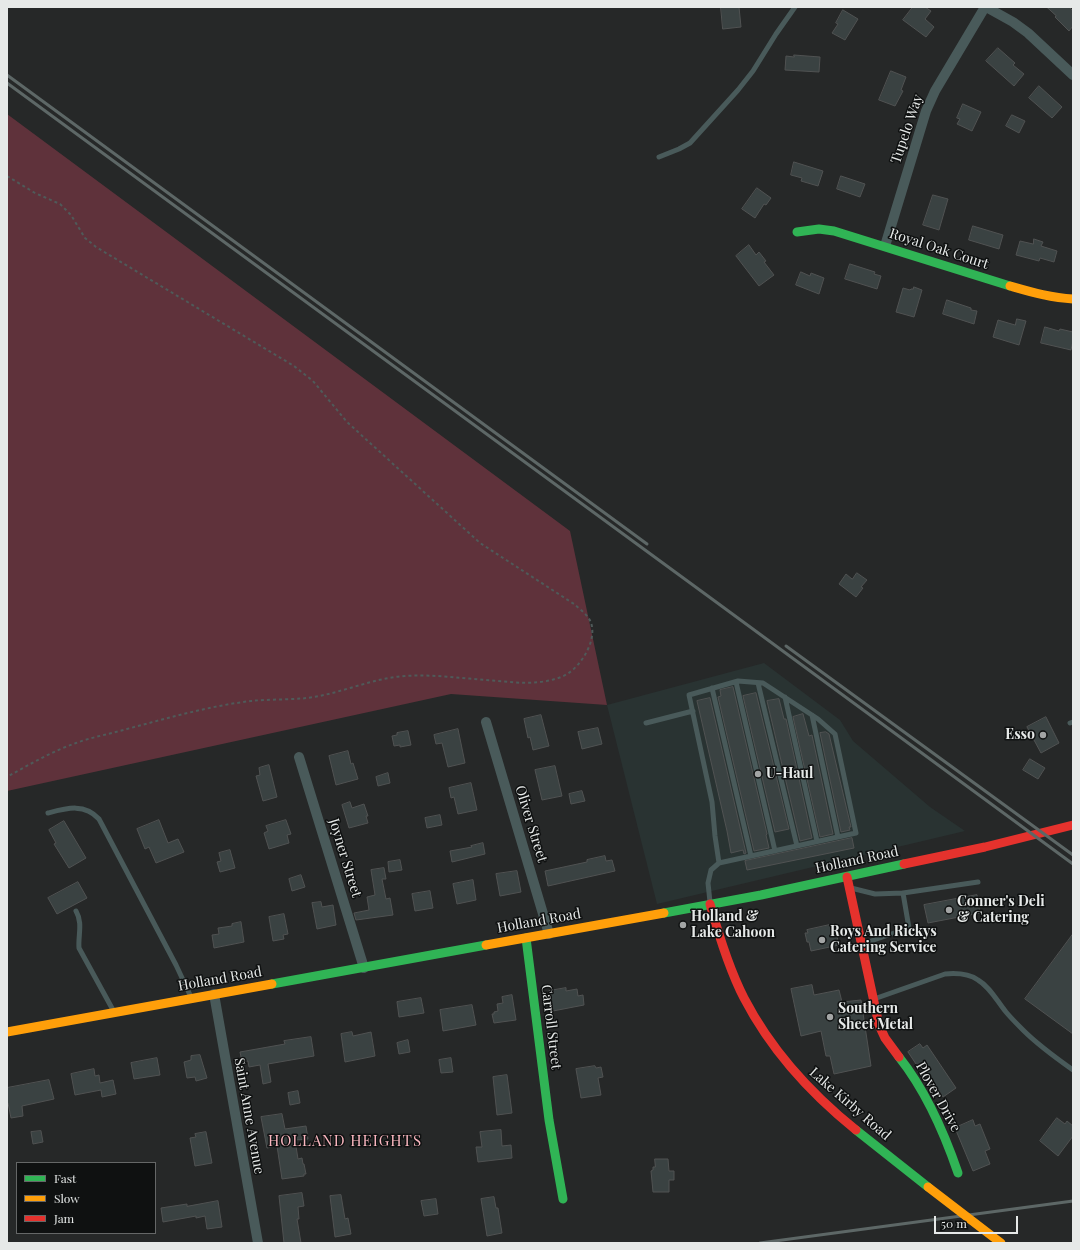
<!DOCTYPE html>
<style>
body{margin:0}
#map{position:relative;width:1080px;height:1250px;overflow:hidden;background:#262828;font-family:"Playfair Display",serif}
canvas{display:block}
.frame{position:absolute;inset:0;border:8px solid #e6e9e8;pointer-events:none}
.legend{position:absolute;left:16px;top:1162px;width:140px;height:72px;box-sizing:border-box;background:#0f1111;border:1px solid #656767;margin:0;padding:5px 7px;list-style:none;font-size:12px;color:#e6e9e8}
.legend li{display:flex;align-items:center;gap:8px;height:20px}
.legend b{width:20px;border:1px solid #656767}
.scale{position:absolute;left:934px;top:1216px;width:84px;height:18px;box-sizing:border-box;border:2px solid #e6e9e8;border-top:0;padding-left:5px;font-size:12px;line-height:14px;white-space:nowrap;color:#e6e9e8;-webkit-text-stroke:3px #0f1111;paint-order:stroke}
</style>
<div id="map">
<canvas width="1080" height="1250"></canvas>
<div class="frame"></div>
<ul class="legend">
<li><b style="height:5px;background:#30b455"></b>Fast</li>
<li><b style="height:5px;background:#ff9f0a"></b>Slow</li>
<li><b style="height:5px;background:#e5322d"></b>Jam</li>
</ul>
<div class="scale">50 m</div>
</div>
<script>
const ctx = document.querySelector('canvas').getContext('2d');
ctx.lineJoin = 'round';
function paint(path, color) {
  ctx.fillStyle = color;
  ctx.fill(path, 'evenodd');
}
function stroke(path, color, width, dash) {
  ctx.strokeStyle = color;
  ctx.lineWidth = width;
  ctx.lineCap = dash ? 'butt' : 'round';
  ctx.setLineDash(dash || []);
  ctx.stroke(path);
}
function drawText(font, color, halo, rows, align = 'center') {
  ctx.font = font + ' "Playfair Display",serif';
  ctx.lineWidth = 3;
  ctx.setLineDash([]);
  ctx.textBaseline = 'middle';
  ctx.strokeStyle = halo;
  ctx.fillStyle = color;
  for (const [text, x, y, turn = 0] of rows) {
    ctx.save();
    ctx.translate(x, y);
    ctx.rotate((+turn || 0) * Math.PI / 180);
    ctx.textAlign = isNaN(turn) ? turn : align;
    if (halo) ctx.strokeText(text, 0, 0);
    ctx.fillText(text, 0, 0);
    ctx.restore();
  }
}
paint(new Path2D(`
 M764,663L840,720L853,741L930,807L965,831L657,904L607,705Z`), '#293332');
paint(new Path2D(`
 M7,114L570,531L607,705L451,694L7,791Z`), '#5f323b');
const building = new Path2D(`
 M721,7H739L741,27L723,29Z
 M913,7H925L931,11L925,19L934,27L926,37L903,20Z
 M1047,7H1069L1073,11V26L1069,31L1055,17L1056,16Z
 M843,10L858,19L845,40L832,33L838,24L836,23Z
 M998,48L1015,63L1013,65L1024,74L1014,86L986,61Z
 M794,55L820,57L819,72L785,70L786,56L794,57Z
 M891,71L906,77L901,90L903,91L895,106L879,100Z
 M1039,86L1062,107L1052,118L1029,98Z
 M963,104L981,112L972,131L957,124L960,119L957,118Z
 M1012,115L1025,121L1019,133L1006,126Z
 M794,162L823,171L818,186L801,181L802,178L791,175Z
 M841,176L865,184L860,197L837,189Z
 M757,188L771,198L766,205L764,204L755,218L742,209Z
 M933,195L948,199L939,230L923,225Z
 M973,226L1003,235L999,249L969,240Z
 M1034,239L1043,242L1041,246L1057,251L1054,262L1040,258L1039,261L1016,255L1020,241L1033,244Z
 M749,245L756,255L759,252L766,261L764,262L774,275L759,286L736,256Z
 M850,264L875,272L874,274L881,276L877,289L845,279Z
 M801,272L810,276L811,273L824,278L819,294L796,285Z
 M914,287L922,290L914,317L896,312L903,288L910,290L911,289H913Z
 M947,300L971,308V310L977,311L974,324L943,314Z
 M1017,319L1026,321L1019,345L993,337L998,320L1015,325Z
 M1045,327L1059,331L1060,329L1073,332V341L1071,350L1041,343Z
 M857,573L867,580L861,587L863,588L856,597L839,584L846,574L852,579Z
 M733,687L767,834L766,835L769,848L754,851L718,697L721,696L720,690Z
 M756,693L789,829L775,832L743,696Z
 M710,698L746,853L744,854L743,850L731,853L727,831L697,701Z
 M779,699L784,719H786L812,838L800,841L767,701Z
 M803,714L809,736L812,735L833,834L820,837L793,717Z
 M541,715L549,746L533,750L530,737L528,738L524,719Z
 M1046,717L1059,743L1041,753L1027,727Z
 M598,728L602,744L582,749L578,732Z
 M458,729L465,763L448,767L442,743L436,744L434,735Z
 M408,731L411,745L400,747V745L394,746L392,736L397,735V733Z
 M826,732L829,734L851,827H849L850,830L841,832L820,733Z
 M348,751L351,764L353,763L358,779L336,785L329,756Z
 M1030,759L1045,768L1038,779L1023,770Z
 M269,765L277,797L263,801L256,776L260,775L259,768Z
 M555,766L562,796L542,800L535,770Z
 M388,773L390,783L378,786L376,777Z
 M471,783L477,810L458,814L454,797L451,798L449,788Z
 M582,791L585,801L571,804L569,794Z
 M350,802L352,808L364,804L368,816H366L368,823L349,828L342,805Z
 M440,815L442,825L427,828L425,818Z
 M159,820L168,843L178,839L184,852L156,863L149,847L145,849L137,829Z
 M286,820L291,834L287,835L289,843L269,849L264,833L268,831L266,826Z
 M64,821L86,858L69,868L54,844L56,843L49,830Z
 M852,838L854,848L747,870L745,861Z
 M483,843L485,854L452,862L450,851L472,847L471,846Z
 M230,850L235,868L220,872L217,862L221,861L219,853Z
 M605,856L606,861L612,860L615,871L548,886L545,871L587,862V860Z
 M400,860L402,870L389,872L388,862Z
 M384,868L386,879H382L386,899L390,898L393,915L356,920L354,913L369,910L367,897L375,895L371,870Z
 M517,871L521,892L500,896L496,874Z
 M301,875L305,887L292,891L289,879Z
 M473,880L476,900L457,904L453,884Z
 M78,882L87,898L57,914L48,898Z
 M430,891L433,908L415,911L412,894Z
 M977,895L980,913L928,923L924,905Z
 M321,902L322,907L333,905L336,925L317,929L312,903Z
 M284,914L288,934L283,935L284,939L273,941L269,917Z
 M241,922L244,942L214,948L212,935L219,934L218,928L232,926V924Z
 M834,924L839,945L811,951L809,942H807L805,933H808L807,930Z
 M1073,934V1034L1025,999Z
 M812,985L814,995L839,990L842,1002L861,1000L871,1066L834,1074L830,1056H826L821,1031L801,1036L791,989Z
 M566,988V991L577,989L578,996L583,995L584,1005L553,1011L549,991Z
 M512,995L516,1020L494,1023L492,1014H494V1012L498,1011L497,1004L503,1003L502,997Z
 M421,998L424,1013L399,1017L397,1002Z
 M472,1005L476,1025L443,1031L440,1010Z
 M352,1032L353,1036L371,1032L375,1056L345,1062L341,1034Z
 M311,1037L314,1056L268,1064L271,1082L263,1084L260,1065L249,1067L248,1061L242,1062L240,1052L285,1044L284,1041Z
 M408,1040L410,1052L399,1054L397,1043Z
 M920,1044L923,1048L927,1045L956,1088L943,1097L921,1064L918,1067L908,1052Z
 M200,1055L207,1078L196,1081L195,1077L187,1078L184,1062L191,1060V1056Z
 M157,1058L160,1075L134,1079L131,1063Z
 M451,1058L453,1072L441,1073L439,1060Z
 M595,1066L596,1068L601,1067L603,1077L598,1078L601,1095L581,1098L576,1069Z
 M94,1069L95,1076L99,1075L100,1083L113,1080L116,1094L102,1097L101,1090L75,1095L71,1074Z
 M507,1075L512,1113L497,1115L493,1077Z
 M49,1080L54,1099L22,1106L23,1116L11,1118L8,1103H7V1088Z
 M298,1091L300,1103L290,1105L288,1093Z
 M282,1114L285,1129L306,1126L308,1139L295,1140L298,1159L302,1158L303,1164H304L306,1174H304V1176L282,1179L277,1146L267,1148L261,1117Z
 M1057,1118L1065,1124L1067,1121L1073,1126V1136L1058,1156L1040,1141Z
 M973,1120L975,1126L980,1124L990,1149L985,1151L990,1164L973,1171L955,1128Z
 M501,1130L502,1146L511,1145L512,1158L478,1162L476,1147H482L480,1132Z
 M41,1131L43,1142L33,1144L31,1132Z
 M206,1132L212,1163L195,1166L190,1138L196,1137L195,1134Z
 M655,1159H668L669,1171H674V1180H669V1192H653L651,1171L653,1170V1167H655Z
 M302,1193L304,1206L298,1207L299,1219H297L301,1243H284L279,1196Z
 M341,1195L345,1219L348,1218L351,1234L335,1237L330,1196Z
 M494,1197L496,1208H498L502,1233L487,1236L481,1199Z
 M436,1199L438,1214L424,1216L421,1201Z
 M218,1201L222,1227L207,1229L205,1216L196,1218V1216L163,1222L161,1208L187,1204V1206Z`);
paint(building, '#3a4242');
stroke(building, '#505252', 1);
stroke(new Path2D(`
 M7,176L35,193L60,204L71,215L85,238L96,247L294,366L313,381L347,422L480,543L574,604C581,610 591,617 592,627C595,645 578,671 561,677C540,685 519,683 498,681C467,679 436,674 405,676C372,678 340,694 307,698C289,700 269,699 251,701C209,706 168,718 127,729C110,734 92,737 76,743C53,751 28,765 7,777`), '#4f5a59', 2, [3, 3]);
stroke(new Path2D(`
 M659,157L679,149L690,143L738,90L753,71L776,34L795,7
 M736,682L775,851
 M758,683L797,846
 M712,688L751,856
 M785,697L817,841
 M812,715L838,837
 M646,723L693,711
 M1070,723L1073,722
 M48,813C67,808 85,803 99,819L176,965L191,997
 M851,888L875,894L903,893L978,882
 M710,902L708,883L711,870L719,863L856,833L835,734L818,719L763,683L738,681L689,695L712,802L715,836L719,863
 M76,911C83,923 78,935 79,948L113,1010
 M862,944L909,928L903,893
 M874,999L945,974C956,973 968,973 978,980C990,987 997,1001 1006,1012C1011,1018 1017,1024 1023,1030C1038,1045 1056,1058 1073,1070`), '#495a5a', 5);
stroke(new Path2D(`
 M986,7L1013,22L1028,33L1073,75
 M885,246L926,111L935,91L985,7
 M486,722L549,934
 M299,757L364,968
 M214,994L258,1243`), '#495a5a', 10);
stroke(new Path2D(`
 M797,232L819,229L834,231L1010,286
 M664,913L761,895L904,864
 M526,938L549,1120L563,1199
 M272,984L486,945
 M899,1057C926,1091 944,1132 958,1173
 M856,1130L928,1187`), '#30b455', 9);
stroke(new Path2D(`
 M1010,286C1031,292 1051,298 1073,299
 M486,945L664,913
 M7,1032L272,984`), '#ff9f0a', 9);
stroke(new Path2D(`
 M904,864L985,847L1073,825
 M847,877L879,1025L885,1038L899,1057
 M710,904C719,936 729,969 744,998C771,1050 810,1093 856,1130`), '#e5322d', 9);
stroke(new Path2D(`
 M7,75L647,544
 M7,83L712,599L1073,864
 M786,646L1073,855
 M760,1243L1073,1201`), '#5d6766', 3);
stroke(new Path2D(`
 M928,1187L1001,1243`), '#ff9f0a', 9);
for (const [x, y, r, color] of [
 [1043,735,4,"#a3a5a5"],
 [758,774,4,"#a3a5a5"],
 [949,910,4,"#a3a5a5"],
 [683,925,4,"#a3a5a5"],
 [822,940,4,"#a3a5a5"],
 [830,1017,4,"#a3a5a5"]
]) {
  const dot = new Path2D();
  dot.arc(x, y, r, 0, 2 * Math.PI);
  ctx.fillStyle = color;
  ctx.fill(dot);
  stroke(dot, '#0f1111', 1.5);
}
drawText('14px', '#e6e9e8', '#0f1111', [
 ["Tupelo Way",907,129,-71],
 ["Royal Oak Court",939,249,18],
 ["Oliver Street",531,824,73],
 ["Joyner Street",345,858,73],
 ["Holland Road",857,860,-12],
 ["Holland Road",539,921,-10],
 ["Holland Road",220,979,-10],
 ["Carroll Street",551,1027,83],
 ["Plover Drive",938,1097,61],
 ["Lake Kirby Road",850,1104,41],
 ["Saint Anne Avenue",249,1116,80]
]);
drawText('bold 14px', '#e6e9e8', '#0f1111', [
 ["Esso",1035,735,"right"],
 ["U-Haul",766,774],
 ["Conner's Deli",957,902],
 ["& Catering",957,918],
 ["Holland &",691,917],
 ["Lake Cahoon",691,933],
 ["Roys And Rickys",830,932],
 ["Catering Service",830,948],
 ["Southern",838,1009],
 ["Sheet Metal",838,1025]
], 'left');
ctx.letterSpacing = '1px';
drawText('15px', '#fcb8c1', '#0f1111', [
 ["HOLLAND HEIGHTS",345,1141]
]);
ctx.letterSpacing = '0px';
</script>
